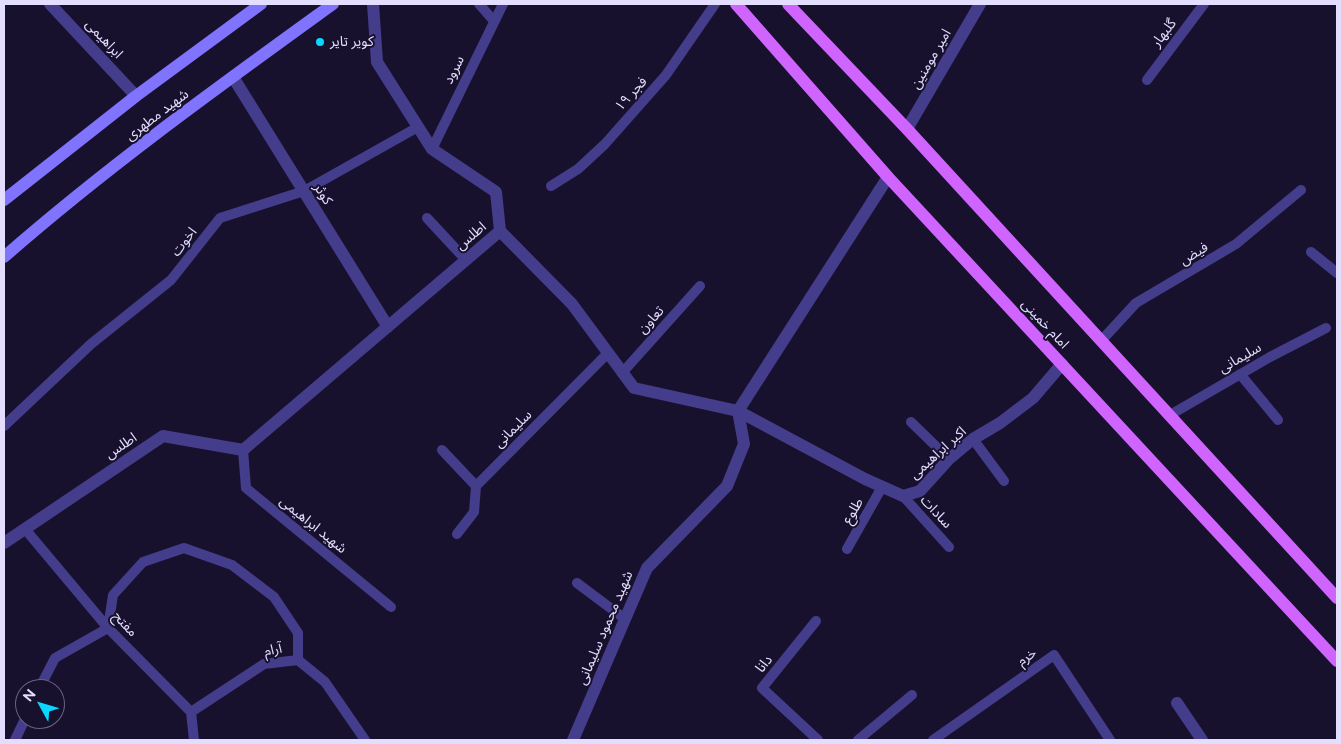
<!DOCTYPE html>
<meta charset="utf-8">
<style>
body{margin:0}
#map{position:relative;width:1341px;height:744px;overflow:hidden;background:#18112d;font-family:Raleway,sans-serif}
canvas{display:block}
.frame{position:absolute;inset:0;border:5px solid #e3ddff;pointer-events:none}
.north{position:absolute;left:15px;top:679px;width:50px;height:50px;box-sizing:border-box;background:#18112d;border:1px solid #696381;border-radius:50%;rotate:309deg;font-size:14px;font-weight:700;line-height:20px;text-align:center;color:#e3ddff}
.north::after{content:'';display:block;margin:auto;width:18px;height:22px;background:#09d7ff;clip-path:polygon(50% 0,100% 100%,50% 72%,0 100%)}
</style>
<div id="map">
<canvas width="1341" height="744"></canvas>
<div class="frame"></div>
<div class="north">N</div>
</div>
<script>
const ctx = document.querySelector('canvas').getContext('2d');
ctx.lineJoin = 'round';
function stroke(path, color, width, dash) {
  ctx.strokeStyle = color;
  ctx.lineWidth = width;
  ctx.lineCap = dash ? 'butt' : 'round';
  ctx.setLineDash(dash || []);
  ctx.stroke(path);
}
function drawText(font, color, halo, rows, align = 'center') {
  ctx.font = font + ' Raleway,"Noto Sans Arabic",sans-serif';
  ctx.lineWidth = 4;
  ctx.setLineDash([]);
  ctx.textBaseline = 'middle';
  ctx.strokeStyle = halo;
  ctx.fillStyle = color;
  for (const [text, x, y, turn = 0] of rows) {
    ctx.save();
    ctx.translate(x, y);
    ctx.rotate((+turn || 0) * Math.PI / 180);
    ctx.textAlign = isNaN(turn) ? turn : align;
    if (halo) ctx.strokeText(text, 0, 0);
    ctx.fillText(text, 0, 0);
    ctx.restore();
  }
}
stroke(new Path2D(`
 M479,4L494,21
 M1147,80L1204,4
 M432,149L503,4
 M551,186L578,169L605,144L666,75L715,4
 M427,218L466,260
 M1311,252L1337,273
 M1101,341L1136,303L1236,244L1301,190
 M622,373L700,286
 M1240,374L1278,420
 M1170,415L1270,357L1326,328
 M911,422L949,459
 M4,426L91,344L171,280L220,218L304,191L418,127
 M973,439L1004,481
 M243,450L246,488L391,607
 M442,450L476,486
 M903,496L949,547
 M25,529L108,628L191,712L194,740
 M457,534L474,512L476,486L608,353
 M847,549L882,487
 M577,583L625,619
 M816,621L762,688L818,740
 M39,689L55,658L108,628L113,595L143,562L184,548L232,565L274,597L298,633V660
 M191,712L264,664L298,660L325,682L365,740
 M15,740L25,719
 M858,740L912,695
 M933,740L1054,655L1110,740`), '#443d8c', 10);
stroke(new Path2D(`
 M50,4L136,96
 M373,4L377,62L432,149L496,192L500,231
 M233,77L388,327
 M907,129L980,4
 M500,231L572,304L634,388L738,411L888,177
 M738,411L865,479L903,496L920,491L949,459L973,439L1000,423L1033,398L1062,364
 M4,543L163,436L243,450L500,231
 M1177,703L1202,740
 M573,740L647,568L727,486L744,444L738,411`), '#443d8c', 12);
stroke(new Path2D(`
 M4,200L136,96L261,4
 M4,257C108,166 221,85 333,4`), '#8074ff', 12);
stroke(new Path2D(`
 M736,4L888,177L1337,661
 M788,4L907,129L1337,598`), '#cf64ff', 12);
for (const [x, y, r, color] of [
 [320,42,5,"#09d7ff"]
]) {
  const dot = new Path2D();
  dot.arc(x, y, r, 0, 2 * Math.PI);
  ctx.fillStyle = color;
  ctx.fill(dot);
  stroke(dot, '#18112d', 2);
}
drawText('14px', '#e3ddff', '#18112d', [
 ["گلبهار",1164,33,-53],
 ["ابراهیمی",104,39,47],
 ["امیر مومنین",931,59,-60],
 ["سرود",454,70,-64],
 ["فجر ۱۹",631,94,-48],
 ["شهید مطهری",157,115,-37],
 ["کوثر",323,194,58],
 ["اطلس",471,236,-40],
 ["اخوت",184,242,-52],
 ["فیض",1194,254,-32],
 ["تعاون",651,320,-48],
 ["امام خمینی",1045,324,47],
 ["سلیمانی",1240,358,-30],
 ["سلیمانی",513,429,-45],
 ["اطلس",121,446,-34],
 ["اکبر ابراهیمی",938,453,-42],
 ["طلوع",853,511,-60],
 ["سادات",936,512,47],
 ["شهید ابراهیمی",313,525,39],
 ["مفتح",125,624,47],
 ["شهید محمود سلیمانی",605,628,-67],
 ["آرام",273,650,-12],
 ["خرم",1027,657,-35],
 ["دانا",764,664,-51]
]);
drawText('14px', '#e3ddff', '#18112d', [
 ["کویر تایر",330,42]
], 'left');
</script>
